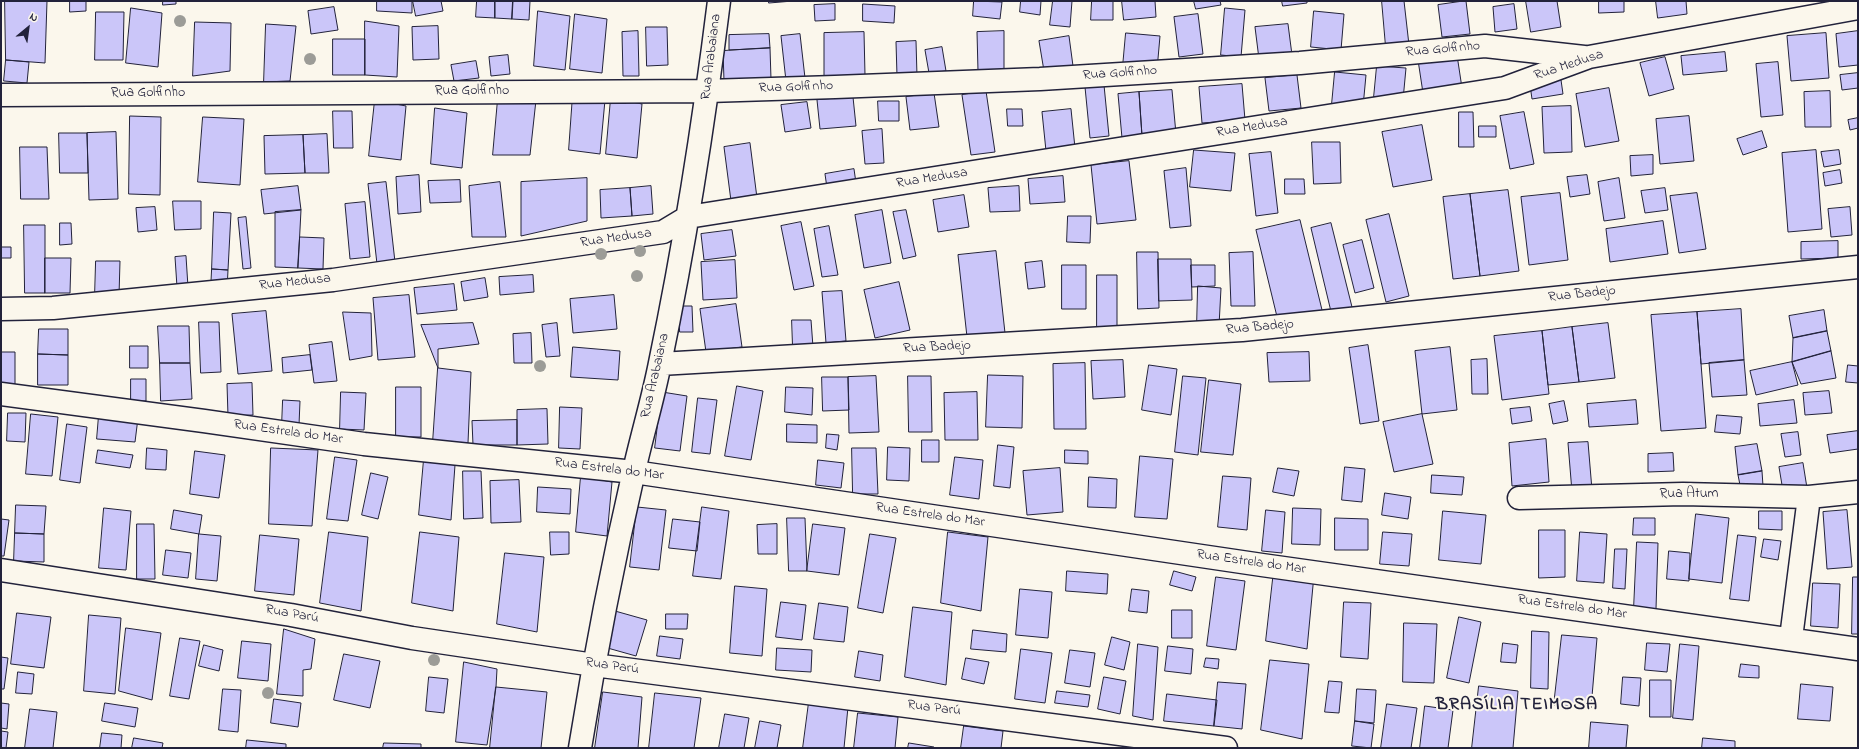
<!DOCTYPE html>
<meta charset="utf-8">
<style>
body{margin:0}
#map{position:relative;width:1859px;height:749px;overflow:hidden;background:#fbf7ec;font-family:"Indie Flower",sans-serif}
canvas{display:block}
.frame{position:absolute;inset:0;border:2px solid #22223b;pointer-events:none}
.north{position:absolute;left:8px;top:8px;width:40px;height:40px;-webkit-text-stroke:3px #fbf7ec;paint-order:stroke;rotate:29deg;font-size:11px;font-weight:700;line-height:16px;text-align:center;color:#22223b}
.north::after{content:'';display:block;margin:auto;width:14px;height:18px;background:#22223b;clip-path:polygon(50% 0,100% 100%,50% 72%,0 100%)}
</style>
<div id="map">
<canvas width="1859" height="749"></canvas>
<div class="frame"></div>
<div class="north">N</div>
</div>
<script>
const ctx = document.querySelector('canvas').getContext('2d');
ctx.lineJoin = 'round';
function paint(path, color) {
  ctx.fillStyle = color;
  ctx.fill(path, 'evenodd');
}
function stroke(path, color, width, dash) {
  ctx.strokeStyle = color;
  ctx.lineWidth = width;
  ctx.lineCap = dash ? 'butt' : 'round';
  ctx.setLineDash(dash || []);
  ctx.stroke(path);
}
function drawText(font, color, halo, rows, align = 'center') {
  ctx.font = font + ' "Indie Flower",sans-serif';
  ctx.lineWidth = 4;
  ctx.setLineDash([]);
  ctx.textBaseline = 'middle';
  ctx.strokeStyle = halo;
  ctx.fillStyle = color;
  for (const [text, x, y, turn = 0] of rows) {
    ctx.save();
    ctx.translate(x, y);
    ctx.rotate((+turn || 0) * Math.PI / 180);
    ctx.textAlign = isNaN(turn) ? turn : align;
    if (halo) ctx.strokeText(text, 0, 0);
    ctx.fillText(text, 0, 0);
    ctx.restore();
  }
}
const building = new Path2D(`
 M5,1H47L45,63L6,60Z
 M70,1H86V11L70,12Z
 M163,1H176V4L163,5Z
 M377,1H412V13L377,11Z
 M413,1H441L443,11L416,16Z
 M477,1H495V18L476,17Z
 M495,1H513L512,19L495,18Z
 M513,1H530L529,20L512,19Z
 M769,1H793L769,3Z
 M974,1L1002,2L1000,19L973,16Z
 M1021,1H1041L1040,15L1020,12Z
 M1053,1H1072L1070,27L1050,25Z
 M1092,1H1113V20H1091Z
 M1122,1H1155L1156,17L1124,20Z
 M1194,1H1220L1221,5L1196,9Z
 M1282,1H1307V3L1283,6Z
 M1382,1H1404L1409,45L1386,47Z
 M1466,1L1470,34L1442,37L1438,5Z
 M1526,1H1557L1561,27L1531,32Z
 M1599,1H1624V12L1599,13Z
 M1656,1H1686L1687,14L1658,18Z
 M835,4V20L815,21L814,5Z
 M863,4L895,6L894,23L863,21Z
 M1514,4L1517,29L1495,32L1493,7Z
 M334,7L338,30L311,34L308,11Z
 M131,8L162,13L158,67L126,63Z
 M1225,8L1245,10L1241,57L1221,55Z
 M538,11L570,16L565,70L534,66Z
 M1314,11L1344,14L1341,50L1311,47Z
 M96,12H124L123,60H95Z
 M575,14L607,19L602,73L570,69Z
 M1198,14L1203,54L1179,57L1174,17Z
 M365,21L399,26L397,77L365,75Z
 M195,22L231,23L230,71L193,76Z
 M266,24L296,26L290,81L264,82Z
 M1288,24L1292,55L1259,59L1255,27Z
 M438,26L439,59L413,60L412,27Z
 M646,27H667L668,65L647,66Z
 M638,31L639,76H623L622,32Z
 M1004,31V71H978L977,32Z
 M1858,31V65L1839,67L1836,34Z
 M864,32L865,75L824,76V33Z
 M1126,33L1160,36L1157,70L1123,66Z
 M1826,33L1829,78L1791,81L1787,36Z
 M769,34L770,48L729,50V35Z
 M800,34L805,78L786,81L781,36Z
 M1069,36L1073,66L1044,71L1039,41Z
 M333,39H365V75H333Z
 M916,41L917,76H897L896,42Z
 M942,47L946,71L929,73L925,50Z
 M770,48L771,79L724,81L723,51Z
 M1725,52L1727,71L1683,75L1681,56Z
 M508,55L510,74L491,76L489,57Z
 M1457,55L1462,88L1423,93L1418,60Z
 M1665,57L1674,89L1649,96L1640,63Z
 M6,60L29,62L27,83L4,81Z
 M476,61L479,78L454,81L451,65Z
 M1778,62L1783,115L1761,117L1756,64Z
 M1377,66L1406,68L1403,100L1374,97Z
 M1335,72L1366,75L1363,107L1332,104Z
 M1858,73V88L1842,90L1840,75Z
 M1297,75L1301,108L1269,111L1265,78Z
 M1561,80L1563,94L1532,99L1530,85Z
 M1242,84L1245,120L1202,123L1199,87Z
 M1104,85L1109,136L1090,138L1085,87Z
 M1609,88L1619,141L1585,147L1576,94Z
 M1172,90L1176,134L1142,136L1139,92Z
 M986,91L995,152L971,155L962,95Z
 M1830,91L1831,127H1805L1804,92Z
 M1139,92L1142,136L1122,138L1118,94Z
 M934,93L939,127L910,130L906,97Z
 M573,94L605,100L600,154L569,150Z
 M853,97L856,126L820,129L817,100Z
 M611,98L642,104L637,158L606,154Z
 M498,99L536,100L530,155H493Z
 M375,100L406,106L401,160L369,156Z
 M878,101H899V121H879Z
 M807,102L811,128L785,132L781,105Z
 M1571,106L1572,152L1544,153L1542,107Z
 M435,108L467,113L462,168L431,164Z
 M1007,109H1022L1023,126H1008Z
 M1071,109L1075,148L1046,151L1042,112Z
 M333,111H352L353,148H334Z
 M1459,112H1473L1474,147H1459Z
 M1524,112L1534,164L1510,169L1500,116Z
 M130,116L161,117L160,195L129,194Z
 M1689,116L1694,161L1660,164L1656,119Z
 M203,117L244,119L240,185L198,182Z
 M1858,118V128L1850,130L1848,120Z
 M1422,125L1432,180L1393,187L1382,132Z
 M1479,126H1496V137H1479Z
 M882,129L884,163L865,164L862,131Z
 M1762,131L1767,147L1743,155L1737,139Z
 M116,132L118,199L89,200L87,133Z
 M59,133H87L88,173H60Z
 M327,134L329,173H305L303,135Z
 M303,135L305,173L265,174L264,136Z
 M1312,142H1340L1341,183L1314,184Z
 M750,143L757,198L731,201L724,147Z
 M20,147H47L49,199H21Z
 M1194,150L1235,153L1231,191L1190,187Z
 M1816,150L1822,229L1788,232L1782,153Z
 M1839,150L1841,164L1824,167L1821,152Z
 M1271,152L1278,213L1256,216L1249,154Z
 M1653,155V174L1631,176L1630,156Z
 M1129,161L1136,220L1097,224L1091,165Z
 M1186,168L1191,226L1170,228L1164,171Z
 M854,169L856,183L827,188L825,174Z
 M1840,170L1842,183L1825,186L1823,173Z
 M419,175L421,212L398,214L396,177Z
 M1587,175L1590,194L1570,197L1567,177Z
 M1063,176L1065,202L1030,204L1028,179Z
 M587,178V221L521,236V182Z
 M1619,178L1625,218L1604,221L1598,182Z
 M1285,179H1304L1305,194H1285Z
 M460,180L461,202L430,203L428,181Z
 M386,182L395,262L377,264L368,184Z
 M500,182L506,237H472L469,186Z
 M298,186L301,210L264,214L261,190Z
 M651,186L653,214L632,216L630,188Z
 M1019,186L1020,211L990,212L988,188Z
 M630,188L632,216L601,218L600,190Z
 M1665,188L1668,210L1645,213L1641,191Z
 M1508,190L1519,271L1480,276L1470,194Z
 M1560,193L1568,260L1529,265L1521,197Z
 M1697,193L1706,249L1679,253L1670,196Z
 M1470,194L1480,276L1453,279L1443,197Z
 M964,195L969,227L938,232L933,200Z
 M173,201H201V229L175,230Z
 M365,202L370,257L350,259L345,204Z
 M155,207L157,230L138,232L136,208Z
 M1850,207L1852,235L1831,237L1828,209Z
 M301,210L298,268L275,267V212Z
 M882,210L891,263L864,268L855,215Z
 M906,210L916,256L903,259L893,212Z
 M214,212L231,213L228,270L212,269Z
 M1389,214L1409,296L1386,302L1366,220Z
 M1068,216H1091L1090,243L1067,242Z
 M246,217L251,268L243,269L238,218Z
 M1300,220L1323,314L1279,325L1256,230Z
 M1663,221L1668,254L1610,262L1606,229Z
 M801,222L814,286L794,290L781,226Z
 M60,223H71L72,244L60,245Z
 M1331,223L1354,315L1333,320L1311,228Z
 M24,225H45V293H25Z
 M829,226L838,275L822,277L814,229Z
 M732,230L736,256L704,260L701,234Z
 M300,237L324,238L323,269L298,268Z
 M1362,240L1374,288L1355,293L1343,245Z
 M1838,241V258L1801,259V242Z
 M1,247H11V258H1Z
 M996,251L1005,333L967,337L958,255Z
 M1137,252H1158L1159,308L1138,309Z
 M1253,252L1255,306H1231L1229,253Z
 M186,256L188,287H177L175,257Z
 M45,258H71L70,293H45Z
 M1158,259H1191L1192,300L1159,301Z
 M735,260L737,298L703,300L701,262Z
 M96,261H120L119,296L95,295Z
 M1042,261L1045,287L1028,289L1025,263Z
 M1062,265H1086V309H1062Z
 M1191,265H1215V286L1192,287Z
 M212,269L228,270L227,290H211Z
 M533,275L534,292L500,295L499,277Z
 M1097,275H1117V327H1097Z
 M485,278L488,297L464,301L461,282Z
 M899,282L910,330L875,338L864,290Z
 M454,284L457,310L417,314L414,288Z
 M1198,286L1221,288L1219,326H1197Z
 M842,291L846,341L826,343L822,292Z
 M409,295L415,357L378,360L373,298Z
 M614,295L617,329L573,333L570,299Z
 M736,304L742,347L706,352L700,309Z
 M679,306H692L693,332H680Z
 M1741,309L1744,360L1701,364L1697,312Z
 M1824,310L1827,331L1793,338L1789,316Z
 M266,311L272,371L238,374L232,314Z
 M343,312L371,313L372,356L350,360Z
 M1697,312L1706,428L1661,431L1651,315Z
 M792,320H811L813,347L793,348Z
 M199,322H219L221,372L201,373Z
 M473,323L479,344L438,349V368L421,325Z
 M557,323L560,356L546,357L542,325Z
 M1608,323L1615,378L1579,382L1572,327Z
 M158,326H189L190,363H160Z
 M1572,327L1579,382L1548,385L1542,331Z
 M39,329H68V355L38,354Z
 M1542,331L1549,394L1502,400L1494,336Z
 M1827,331L1831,351L1792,362L1793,338Z
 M531,333L532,363H514L513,334Z
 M332,342L337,381L314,383L309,345Z
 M1368,345L1379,421L1360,424L1349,348Z
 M130,346H148V368H130Z
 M573,347L620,351L618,380L571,377Z
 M1450,347L1457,410L1422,414L1415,351Z
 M1831,351L1836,378L1801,384L1792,362Z
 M1,352H15V384H1Z
 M1309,352L1310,381L1269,382L1267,353Z
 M38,354L68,355V385H38Z
 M310,355L312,370L283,373L282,358Z
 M1487,359L1488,394H1472L1471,360Z
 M1123,360L1125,397L1093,399L1091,361Z
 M1744,360L1747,395L1712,397L1709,363Z
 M1792,362L1798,385L1756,395L1750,371Z
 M160,363H190L192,399L161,401Z
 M1085,363L1086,429H1054L1053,364Z
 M1149,365L1177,369L1171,415L1142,410Z
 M1848,365L1858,366V383L1846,382Z
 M438,368L471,372L468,443L433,442Z
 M988,375L1023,376L1022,428L986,427Z
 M876,376L879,432L849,433L848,377Z
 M908,376H931L932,432H909Z
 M1183,376L1206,378L1198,455L1175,452Z
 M822,377H848L849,410L823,411Z
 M131,379H146V401H131Z
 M1209,380L1241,384L1233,455L1201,452Z
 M252,383L253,415L228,416L227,384Z
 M737,386L763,391L751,460L725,456Z
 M396,387H421V437H396Z
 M786,387L813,388L812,415L785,412Z
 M1829,391L1832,413L1805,415L1803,393Z
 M341,392L366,393L364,430L340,429Z
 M662,392L687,396L680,451L655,448Z
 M977,392L978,440H945L944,393Z
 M698,398L717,400L710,454L692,452Z
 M283,400L300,401L299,425H282Z
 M1636,400L1638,424L1589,427L1587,404Z
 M1794,400L1797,423L1760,426L1758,404Z
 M1564,401L1568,421L1553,424L1549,404Z
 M560,407L582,408L580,449L559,448Z
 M1530,407L1532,421L1512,424L1510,409Z
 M547,409L548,444L517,445V410Z
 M8,413H26L25,442L7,441Z
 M31,414L58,417L52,476L26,474Z
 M1422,414L1433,464L1394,472L1383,422Z
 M99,415L138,418L135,442L97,439Z
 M1717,415L1742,417L1740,434L1715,432Z
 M517,420V445H473L472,421Z
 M67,424L87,427L80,483L60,480Z
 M787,424L817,425V443L787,442Z
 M1858,431V449L1830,453L1827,435Z
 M1798,432L1801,455L1785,457L1781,434Z
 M827,434L839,435L837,450L826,448Z
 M1546,439L1549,482L1512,486L1509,443Z
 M922,440H939V462H922Z
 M1588,442L1592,490L1572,492L1568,443Z
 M1757,444L1762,471L1738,475L1735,447Z
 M998,445L1014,447L1010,488L994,486Z
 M888,447L910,448L909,481L887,480Z
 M147,448L167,450L166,470L146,469Z
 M271,448L318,450L312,526L269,524Z
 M852,448H876L878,494H853Z
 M98,450L133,455L130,468L96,463Z
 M1065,450L1088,451V464L1065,463Z
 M195,451L225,455L219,498L190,494Z
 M1673,453L1674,471L1648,472V454Z
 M1140,456L1173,459L1167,519L1135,517Z
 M335,457L357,460L348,521L327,519Z
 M955,457L983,460L979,499L950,495Z
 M424,459L455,465L451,520L419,515Z
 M818,460L844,463L841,488L816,485Z
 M1803,463L1807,488L1783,491L1779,467Z
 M1345,467L1365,469L1362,502L1342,500Z
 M1060,468L1063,512L1027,515L1023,471Z
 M1278,468L1299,471L1294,496L1273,492Z
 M463,471H481L483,518L464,519Z
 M1762,471L1763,486L1741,490L1738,475Z
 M371,473L388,477L378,519L362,515Z
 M1432,475L1464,477L1462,495L1431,493Z
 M581,476L612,482L607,536L576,532Z
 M1223,476L1251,478L1247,530L1218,527Z
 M1089,477L1117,479L1116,508L1088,507Z
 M519,480L521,522L491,523L490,481Z
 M538,487L571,489L570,514L537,512Z
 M1385,493L1411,497L1408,519L1382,515Z
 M16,505L46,506L44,534L15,533Z
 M637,507L666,510L659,570L630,567Z
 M702,507L729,511L721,579L693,576Z
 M104,508L131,511L126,570L99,568Z
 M1293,508L1321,509L1320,545L1292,544Z
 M174,510L202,515L199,534L171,529Z
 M1266,510L1285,512L1282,553L1262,551Z
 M1847,510L1852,567L1827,569L1823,512Z
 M1443,511L1486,515L1481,564L1439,560Z
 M1759,511H1782V530L1759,529Z
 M1696,514L1729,518L1722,583L1689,579Z
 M787,518H805L807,571H789Z
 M1335,518L1368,519V550H1335Z
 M1634,518H1655V535H1633Z
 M1,519L9,520L4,556H1Z
 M673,519L700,522L697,551L669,548Z
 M137,524H154L155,579H137Z
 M777,524V554H758L757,525Z
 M813,524L845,528L839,575L807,571Z
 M1539,530H1565V577L1539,578Z
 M329,532L368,537L361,611L320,603Z
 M420,532L459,537L453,611L412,603Z
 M550,532H569V554L551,555Z
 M948,532L988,537L981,611L941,603Z
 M1383,532L1412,534L1409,566L1380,564Z
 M1580,532L1607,534L1604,583L1577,581Z
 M15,533L44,534V562L14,561Z
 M199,534L221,536L217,581L196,579Z
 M870,534L896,538L883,613L858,608Z
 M260,535L299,539L294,595L255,591Z
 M1738,535L1756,537L1749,601L1730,599Z
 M1764,539L1781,541L1778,560L1761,557Z
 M1637,542L1658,543L1656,609L1634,608Z
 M1615,549H1627L1625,589L1613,588Z
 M166,550L191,553L188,578L163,575Z
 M1669,551L1690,553L1689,581L1667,579Z
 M505,553L544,557L537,632L497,624Z
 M1274,570L1314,575L1307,649L1266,641Z
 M1067,571L1108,574L1107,594L1066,591Z
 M1174,571L1196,577L1192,591L1170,585Z
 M1216,577L1245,581L1236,650L1207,646Z
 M1853,577H1858V634H1852Z
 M1813,583L1840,584L1838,628L1811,626Z
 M735,586L767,589L762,656L730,653Z
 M1020,589L1052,592L1048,638L1016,635Z
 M1132,589L1149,591L1147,613L1129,611Z
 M781,602L806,605L802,640L776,637Z
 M1344,602L1371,603L1368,659L1341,657Z
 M819,603L848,607L844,642L814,639Z
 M913,607L952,612L946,685L905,677Z
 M1172,610H1192V638H1172Z
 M615,611L647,620L636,656L604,647Z
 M17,613L51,617L44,668L11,664Z
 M666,614H688L687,629H666Z
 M89,615L121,618L115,694L84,691Z
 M1459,617L1481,622L1469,683L1447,678Z
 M1404,623L1437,624L1434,683L1403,682Z
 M126,628L161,633L152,700L119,691Z
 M284,629L315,639L311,669L303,670V696L277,694Z
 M973,630L1007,634L1006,652L971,649Z
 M1532,631L1549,632L1548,689L1531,688Z
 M1562,635L1597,638L1591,708L1554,705Z
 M660,636L683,639L680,659L657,656Z
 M1112,637L1130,642L1124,670L1105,665Z
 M180,638L200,641L189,699L170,696Z
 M242,641L271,644L268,681L238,678Z
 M1503,643L1518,645L1516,663L1501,662Z
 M1647,643L1670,644L1667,672L1645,670Z
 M1138,644L1158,647L1153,720L1133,716Z
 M1680,644L1699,646L1693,720L1673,718Z
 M204,645L223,650L219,671L199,666Z
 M1168,646L1193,649L1191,674L1165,671Z
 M777,648L812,650L811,672L776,670Z
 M1021,649L1052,653L1045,703L1015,699Z
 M1070,650L1095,653L1090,687L1065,683Z
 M859,651L883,655L880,681L855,677Z
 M344,654L380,661L370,708L334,700Z
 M1,657L8,658L4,689H1Z
 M966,658L989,662L984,684L962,679Z
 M1206,658L1219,659L1218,669L1204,667Z
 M1270,660L1309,664L1302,739L1261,730Z
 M464,662L497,669L496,687L487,745L456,742Z
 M1741,664L1759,666V678L1739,677Z
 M18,672L34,674L32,694L16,693Z
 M429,677L448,679L444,713L426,711Z
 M1104,677L1126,681L1120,714L1098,709Z
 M1623,677L1641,678L1639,706L1621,704Z
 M1650,680H1671V717H1650Z
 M1329,681L1342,682L1339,713L1325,712Z
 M1218,682L1246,684L1242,729L1214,726Z
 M1801,684L1833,687L1830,721L1798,719Z
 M1479,686L1518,691L1513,748H1472Z
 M496,687L547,692L541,748H490Z
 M223,689L241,690L238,732L219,730Z
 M1357,689L1376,690L1374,723L1355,721Z
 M1057,691L1090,695L1088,707L1055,703Z
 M603,692L642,697L638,748H595Z
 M655,693L701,698L694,748H649Z
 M1167,694L1217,700L1214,726L1164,721Z
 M274,699L301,703L298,727L271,723Z
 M809,702L848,707L844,748H803Z
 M1,703L9,704L7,729L1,728Z
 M105,703L138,708L135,727L102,721Z
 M1387,704L1417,708L1411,748H1381Z
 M1425,706L1453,710L1448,748H1420Z
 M30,709L57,712L53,748H25Z
 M858,713L898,717L895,748H854Z
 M725,714L749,718L744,748H719Z
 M760,721L781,725L777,748H755Z
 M1355,721L1374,724L1371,748L1352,746Z
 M1591,722L1628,725L1626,748H1589Z
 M964,726L1003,731L1001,748H961Z
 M1,731L8,732L6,748H1Z
 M102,733L122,735L121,748H100Z
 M134,738L163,743L162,748H132Z
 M1703,738L1735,741V748H1702Z
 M247,740L286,744V748H246Z
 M384,743L421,744V748H383Z
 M909,743L934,747V748H908Z`);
paint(building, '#cbc6f9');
stroke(building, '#22223b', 1);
const minor = new Path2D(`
 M1,95L708,91L835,87L1040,79L1300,63L1485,46L1584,57
 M1,309L53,308L333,280L663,232L688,217L1505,88L1589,57L1858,8
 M660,364L1242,330L1858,267
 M1,394L204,421L364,444L634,472L1262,565L1858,649
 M1519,498L1683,494L1809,497L1858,492
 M1,570L291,615L412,638L594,665L1226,748
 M1791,638L1809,497
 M580,748C595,655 613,562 634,471C642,435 653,399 660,363C685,243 704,122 719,1`);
stroke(minor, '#22223b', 25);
stroke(minor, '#fbf7ec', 22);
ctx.fillStyle = '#9c9c97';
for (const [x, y] of [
 [180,21],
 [310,59],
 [640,251],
 [601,254],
 [637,276],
 [540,366],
 [434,660],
 [268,693]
]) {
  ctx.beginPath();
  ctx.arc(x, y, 6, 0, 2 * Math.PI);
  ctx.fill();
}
drawText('14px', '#22223b', '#fbf7ec', [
 ["Rua Golfinho",1443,50,-5],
 ["Rua Arabaiana",712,57,-83],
 ["Rua Medusa",1569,66,-18],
 ["Rua Golfinho",1120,74,-4],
 ["Rua Golfinho",796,88,-2],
 ["Rua Golfinho",472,92],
 ["Rua Golfinho",148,94],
 ["Rua Medusa",1252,128,-9],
 ["Rua Medusa",932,179,-9],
 ["Rua Medusa",616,239,-8],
 ["Rua Medusa",295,283,-6],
 ["Rua Badejo",1582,295,-6],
 ["Rua Badejo",1260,328,-5],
 ["Rua Badejo",937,348,-3],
 ["Rua Arabaiana",656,376,-77],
 ["Rua Estrela do Mar",288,433,8],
 ["Rua Estrela do Mar",609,470,7],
 ["Rua Atum",1689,495],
 ["Rua Estrela do Mar",930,516,8],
 ["Rua Estrela do Mar",1251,563,8],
 ["Rua Estrela do Mar",1572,608,8],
 ["Rua Parú",292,615,10],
 ["Rua Parú",612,667,8],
 ["Rua Parú",934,709,7]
]);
ctx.letterSpacing = '1px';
drawText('bold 18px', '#22223b', '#fbf7ec', [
 ["BRASÍLIA TEIMOSA",1517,706]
]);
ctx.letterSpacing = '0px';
</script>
